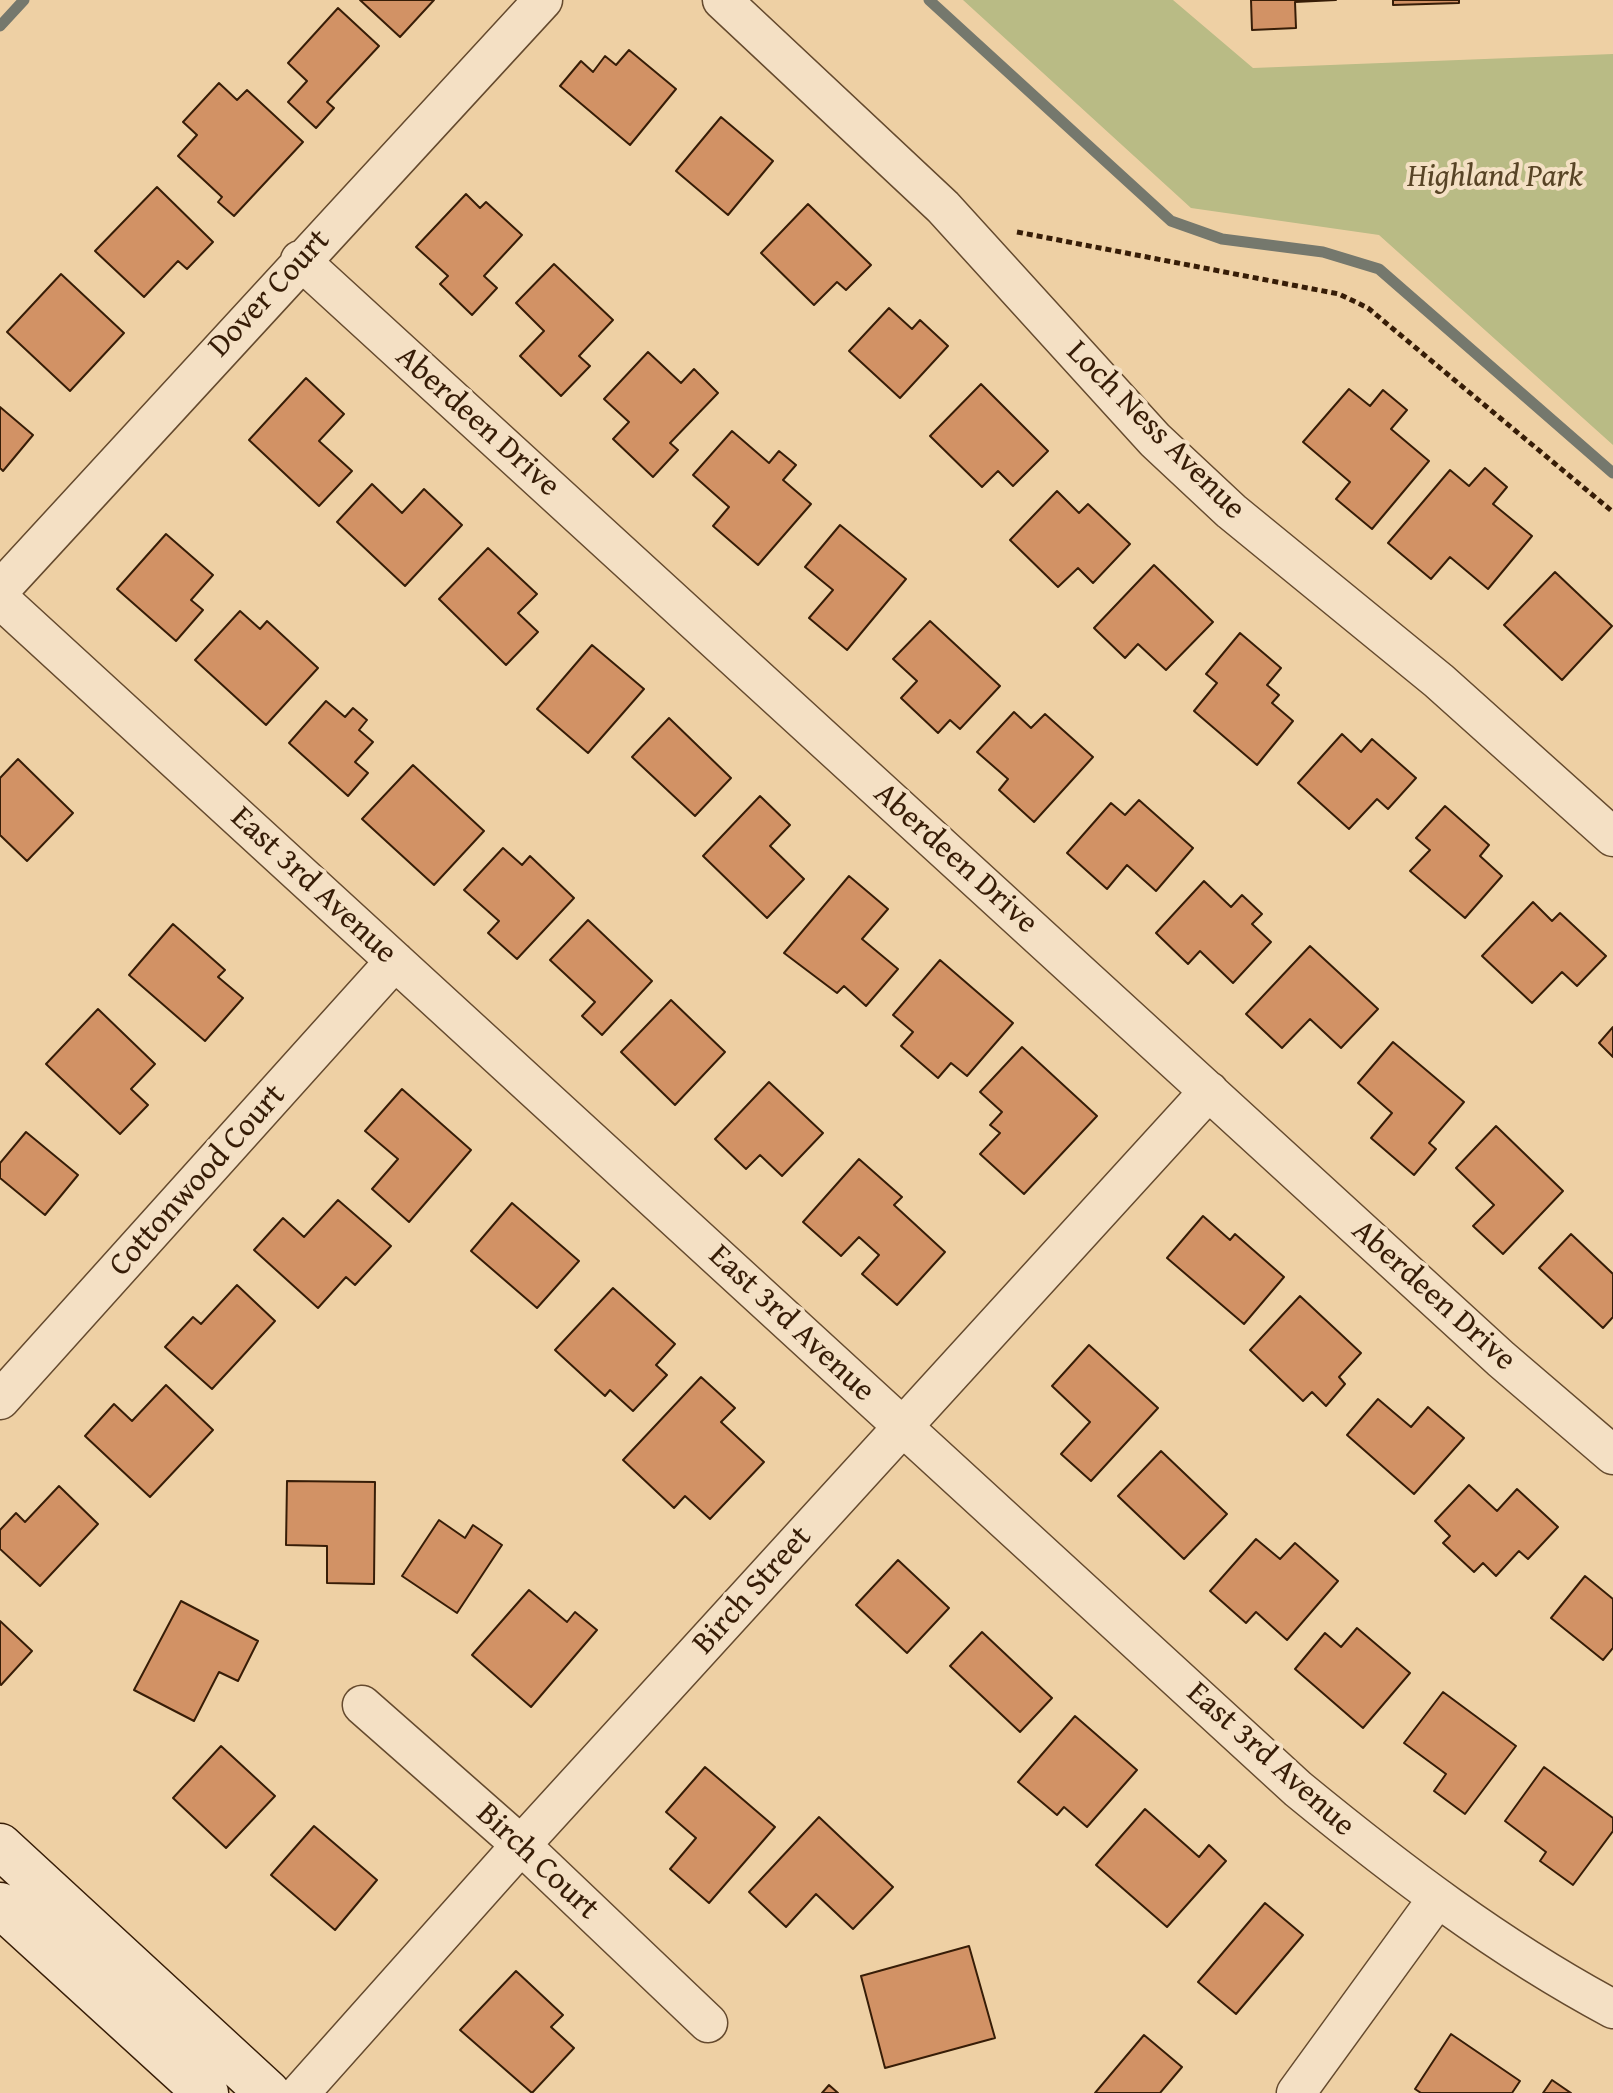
<!DOCTYPE html>
<style>
body{margin:0}
canvas{display:block;background:#eed0a4}
</style>
<canvas width="1613" height="2093"></canvas>
<script>
const ctx = document.querySelector('canvas').getContext('2d');
ctx.lineJoin = 'round';
function paint(path, color) {
  ctx.fillStyle = color;
  ctx.fill(path, 'evenodd');
}
function stroke(path, color, width, dash) {
  ctx.strokeStyle = color;
  ctx.lineWidth = width;
  ctx.lineCap = dash ? 'butt' : 'round';
  ctx.setLineDash(dash || []);
  ctx.stroke(path);
}
function drawText(font, color, halo, rows, align = 'center') {
  ctx.font = font + ' "Gentium Book Plus",serif';
  ctx.lineWidth = 8;
  ctx.setLineDash([]);
  ctx.textBaseline = 'middle';
  ctx.strokeStyle = halo;
  ctx.fillStyle = color;
  for (const [text, x, y, turn = 0] of rows) {
    ctx.save();
    ctx.translate(x, y);
    ctx.rotate((+turn || 0) * Math.PI / 180);
    ctx.textAlign = isNaN(turn) ? turn : align;
    if (halo) ctx.strokeText(text, 0, 0);
    ctx.fillText(text, 0, 0);
    ctx.restore();
  }
}
paint(new Path2D(`
 M963,0H1173L1253,68L1613,54V445L1379,235L1191,208Z`), '#b9bb85');
stroke(new Path2D(`
 M929,0L1171,221L1222,239L1323,252L1379,269L1613,473
 M0,26L24,0`), '#75786d', 11);
const building = new Path2D(`
 M360,0H434L400,37Z
 M1251,0H1336L1295,2L1296,28L1252,30Z
 M1393,0H1459V3L1393,5Z
 M338,8L379,46L327,102L334,108L316,128L288,102L307,81L288,63Z
 M629,50L676,89L630,145L560,86L581,61L593,72L605,56L616,65Z
 M219,83L237,100L247,90L303,142L234,216L218,202L222,197L178,156L197,135L183,122Z
 M721,117L773,161L728,215L676,171Z
 M157,187L213,242L187,269L178,261L144,297L95,251Z
 M466,194L480,208L486,202L522,235L484,276L497,288L472,315L440,284L448,276L416,247Z
 M808,204L871,265L846,290L837,282L814,305L761,253Z
 M554,264L613,320L579,356L590,366L561,396L520,356L544,331L516,303Z
 M61,274L124,333L70,391L7,332Z
 M889,308L912,329L920,320L948,346L900,398L849,351Z
 M648,352L681,383L694,369L718,393L670,443L678,450L653,477L613,439L629,422L604,399Z
 M306,378L344,414L319,441L352,471L319,506L249,440Z
 M981,384L1048,451L1013,486L998,471L982,487L930,436Z
 M1349,389L1370,406L1383,390L1407,410L1391,429L1429,461L1372,529L1336,499L1350,482L1303,442Z
 M0,407L33,435L3,471L0,468Z
 M732,431L769,463L779,451L796,465L783,480L811,504L758,565L713,526L729,507L693,475Z
 M1485,468L1507,487L1493,504L1532,536L1488,589L1450,557L1431,579L1388,543L1450,470L1469,486Z
 M372,484L402,513L424,489L462,525L405,586L337,522Z
 M1057,491L1079,513L1088,504L1130,544L1093,583L1078,568L1058,587L1010,540Z
 M840,525L906,579L847,650L809,618L833,590L805,567Z
 M166,534L213,575L191,600L203,610L176,641L117,589Z
 M488,548L537,594L518,613L538,632L506,665L439,599Z
 M1154,565L1213,622L1166,670L1138,644L1125,658L1094,628Z
 M1555,572L1612,626L1562,680L1504,625Z
 M240,611L260,629L267,621L318,668L266,725L195,660Z
 M930,621L1000,686L960,729L950,720L938,733L901,698L917,681L893,659Z
 M1240,633L1281,668L1267,685L1279,695L1272,703L1293,721L1257,765L1194,711L1217,683L1206,674Z
 M592,645L644,689L588,753L537,709Z
 M326,701L345,717L353,708L367,720L359,730L373,742L355,762L368,773L348,796L289,743Z
 M1014,712L1031,728L1045,714L1093,757L1034,822L999,790L1008,779L977,752Z
 M669,718L731,778L695,816L632,757Z
 M1342,734L1361,752L1372,739L1416,778L1388,809L1377,799L1349,829L1298,783Z
 M18,759L73,813L27,861L0,835V778Z
 M413,765L484,831L434,885L362,819Z
 M760,796L790,825L770,846L804,879L767,918L703,856Z
 M1139,800L1193,848L1156,891L1127,865L1107,889L1067,853L1111,803L1125,815Z
 M1445,806L1489,845L1480,856L1502,876L1465,918L1410,871L1430,850L1416,838Z
 M503,848L522,865L530,856L574,898L517,959L488,933L499,921L464,890Z
 M849,876L888,909L862,939L898,969L866,1006L844,986L837,993L784,953Z
 M1204,881L1231,907L1242,895L1262,914L1252,924L1271,942L1233,983L1200,951L1188,964L1156,933Z
 M1533,902L1552,921L1560,913L1606,956L1577,986L1562,972L1532,1003L1482,956Z
 M588,920L652,981L602,1035L582,1016L595,1002L550,960Z
 M173,924L225,970L218,977L243,998L205,1041L129,975Z
 M1310,946L1378,1009L1341,1048L1310,1019L1282,1048L1246,1014Z
 M940,960L1013,1023L967,1076L951,1063L938,1078L901,1046L913,1032L893,1015Z
 M671,1000L725,1052L675,1105L621,1052Z
 M98,1009L155,1064L131,1089L148,1105L120,1134L46,1064Z
 M1613,1027V1057L1599,1043Z
 M1393,1042L1464,1102L1429,1143L1436,1149L1414,1175L1371,1138L1392,1113L1358,1083Z
 M1022,1047L1097,1116L1024,1194L980,1154L1000,1133L990,1125L1002,1112L980,1092Z
 M769,1082L823,1133L782,1176L760,1155L746,1169L715,1139Z
 M402,1089L471,1150L409,1222L372,1189L398,1159L365,1131Z
 M1496,1126L1563,1191L1503,1254L1473,1226L1494,1205L1456,1168Z
 M26,1132L78,1175L45,1215L0,1178V1163Z
 M859,1159L902,1197L894,1205L945,1252L897,1305L862,1274L879,1255L859,1237L841,1256L803,1222Z
 M338,1200L391,1246L355,1285L346,1277L318,1308L254,1250L283,1218L304,1237Z
 M512,1203L579,1261L537,1308L471,1251Z
 M1203,1216L1230,1240L1235,1234L1284,1277L1244,1324L1167,1258Z
 M1571,1234L1613,1274V1317L1603,1328L1539,1268Z
 M237,1285L275,1321L212,1389L165,1347L193,1317L201,1324Z
 M613,1288L675,1344L656,1365L667,1375L633,1411L610,1390L605,1396L555,1350Z
 M1300,1296L1361,1353L1339,1377L1345,1384L1326,1406L1312,1392L1303,1401L1250,1350Z
 M1089,1345L1158,1408L1091,1481L1061,1454L1090,1422L1052,1386Z
 M701,1377L735,1408L721,1422L764,1462L710,1519L685,1496L674,1508L623,1460Z
 M166,1385L213,1430L150,1497L85,1436L114,1404L132,1421Z
 M1378,1399L1411,1427L1428,1407L1464,1438L1414,1494L1347,1435Z
 M1161,1451L1227,1514L1184,1559L1118,1496Z
 M287,1481L375,1482L374,1584L327,1583V1546L286,1545Z
 M1469,1485L1497,1511L1517,1489L1558,1527L1528,1559L1519,1551L1496,1576L1483,1563L1474,1572L1443,1543L1450,1536L1435,1521Z
 M59,1486L98,1524L40,1586L0,1549V1530L16,1513L25,1522Z
 M439,1520L465,1538L473,1525L502,1545L457,1613L402,1576Z
 M1256,1539L1280,1559L1295,1543L1338,1581L1287,1640L1256,1612L1246,1623L1210,1591Z
 M898,1560L949,1608L907,1653L856,1605Z
 M1585,1576L1613,1599V1648L1603,1660L1551,1618Z
 M529,1590L567,1622L575,1612L597,1630L531,1707L472,1655Z
 M181,1601L258,1641L238,1681L219,1672L194,1721L134,1690Z
 M0,1621L32,1651L1,1685L0,1684Z
 M1357,1628L1410,1673L1363,1728L1295,1669L1325,1633L1341,1647Z
 M982,1632L1052,1698L1020,1732L950,1666Z
 M1443,1692L1516,1746L1465,1814L1434,1791L1446,1774L1404,1743Z
 M1075,1716L1137,1770L1087,1827L1064,1807L1057,1815L1018,1782Z
 M221,1746L275,1796L226,1848L173,1798Z
 M705,1767L775,1827L709,1903L670,1869L696,1838L666,1812Z
 M1544,1767L1613,1818V1831L1573,1885L1540,1861L1546,1852L1505,1821Z
 M1145,1809L1199,1857L1209,1845L1226,1861L1167,1927L1096,1865Z
 M819,1817L893,1887L853,1929L816,1894L786,1927L749,1892Z
 M314,1826L377,1880L335,1930L271,1875Z
 M1265,1903L1303,1935L1236,2014L1198,1982Z
 M969,1946L995,2038L885,2068L861,1976Z
 M516,1971L563,2015L551,2027L574,2048L532,2093L460,2030Z
 M1451,2034L1520,2081L1512,2093H1421L1415,2089Z
 M1144,2035L1182,2067L1160,2093H1095Z
 M1552,2080L1571,2093H1543Z
 M829,2085L838,2093H822Z`);
paint(building, '#d29265');
stroke(building, '#371d07', 2);
const minor = new Path2D(`
 M722,0L943,207L1155,440L1231,511L1439,681L1613,837
 M300,260L1501,1359L1613,1455
 M0,590L543,0
 M0,599L1298,1789C1398,1871 1499,1948 1613,2009
 M0,1400L395,961
 M362,1705L521,1845L708,2023
 M300,2093L521,1845L1209,1091
 M1296,2093L1437,1899`);
const secondary = new Path2D(`
 M0,1846L268,2093
 M0,1905L206,2093`);
stroke(minor, '#654a2e', 41);
stroke(secondary, '#371d07', 47);
stroke(new Path2D(`
 M1017,232L1339,294L1368,308L1613,512`), '#371d07', 5, [6, 4]);
stroke(minor, '#f4e0c4', 38);
stroke(secondary, '#f4e0c4', 44);
drawText('italic 32px', '#584426', '#f4e0c4', [
 ["Highland Park",1495,178]
]);
drawText('32px', '#371d07', '#f4e0c4', [
 ["Dover Court",270,294,-47],
 ["Aberdeen Drive",477,422,42],
 ["Loch Ness Avenue",1155,431,45],
 ["Aberdeen Drive",955,859,42],
 ["East 3rd Avenue",313,886,43],
 ["Cottonwood Court",198,1181,-48],
 ["Aberdeen Drive",1433,1296,42],
 ["East 3rd Avenue",791,1324,43],
 ["Birch Street",753,1591,-48],
 ["East 3rd Avenue",1270,1760,42],
 ["Birch Court",537,1862,43]
]);
</script>
